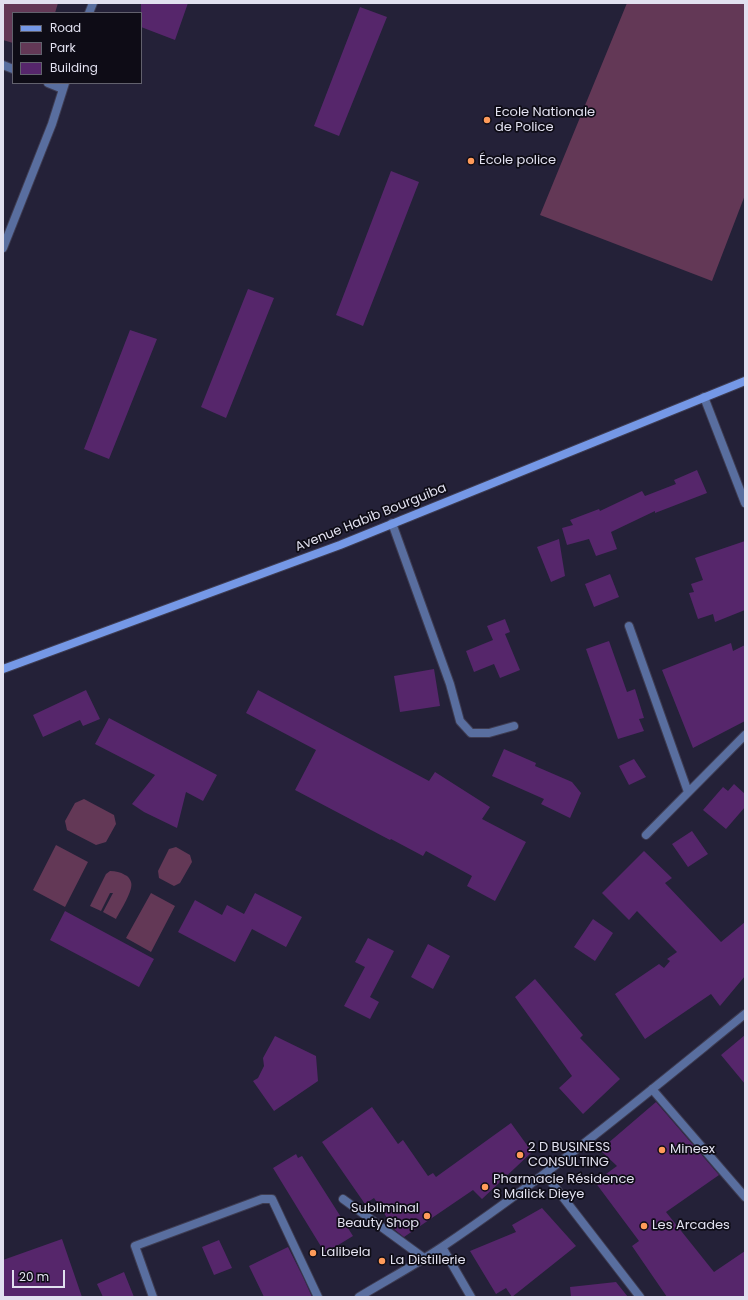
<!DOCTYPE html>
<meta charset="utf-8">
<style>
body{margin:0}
#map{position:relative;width:748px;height:1300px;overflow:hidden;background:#242138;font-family:Poppins,sans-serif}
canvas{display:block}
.frame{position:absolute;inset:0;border:4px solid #e1e0ef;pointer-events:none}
.legend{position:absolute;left:12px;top:12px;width:130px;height:72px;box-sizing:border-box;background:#0e0c16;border:1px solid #62616d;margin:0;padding:5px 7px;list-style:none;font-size:12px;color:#e1e0ef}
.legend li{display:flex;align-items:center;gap:8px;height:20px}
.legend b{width:20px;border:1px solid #62616d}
.scale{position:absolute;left:12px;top:1270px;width:53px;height:18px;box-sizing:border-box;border:2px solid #e1e0ef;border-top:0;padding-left:5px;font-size:12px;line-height:14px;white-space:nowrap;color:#e1e0ef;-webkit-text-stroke:3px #0e0c16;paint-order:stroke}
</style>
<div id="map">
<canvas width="748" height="1300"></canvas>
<div class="frame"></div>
<ul class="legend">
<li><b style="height:5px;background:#7598e6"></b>Road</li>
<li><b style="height:11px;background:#633856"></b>Park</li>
<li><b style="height:11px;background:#56266b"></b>Building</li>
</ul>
<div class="scale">20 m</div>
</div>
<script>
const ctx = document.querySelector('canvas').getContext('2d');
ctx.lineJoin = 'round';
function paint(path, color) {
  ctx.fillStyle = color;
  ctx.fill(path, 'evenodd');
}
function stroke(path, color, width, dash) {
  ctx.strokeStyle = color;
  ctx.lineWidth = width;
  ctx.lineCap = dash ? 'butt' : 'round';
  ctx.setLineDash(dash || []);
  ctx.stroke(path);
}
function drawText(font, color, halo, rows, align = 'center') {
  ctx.font = font + ' Poppins,sans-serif';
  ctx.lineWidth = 3.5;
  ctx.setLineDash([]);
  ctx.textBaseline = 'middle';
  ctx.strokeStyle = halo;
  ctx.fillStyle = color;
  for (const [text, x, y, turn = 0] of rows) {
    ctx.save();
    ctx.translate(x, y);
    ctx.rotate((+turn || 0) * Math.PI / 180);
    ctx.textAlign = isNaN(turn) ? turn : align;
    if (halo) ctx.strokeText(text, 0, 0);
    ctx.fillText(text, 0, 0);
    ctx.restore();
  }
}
paint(new Path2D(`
 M3,3H58L55,13H13V43L3,40Z
 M627,3H745V195L712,281L540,215Z
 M84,799L114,815L116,824L106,842L96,845L67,830L65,821L75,803Z
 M56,845L88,862L65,907L33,890Z
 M176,847L190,855L192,862L180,883L174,886L159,878L158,871L169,849Z
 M110,871C116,871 120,872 125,875C128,876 130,879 131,882C134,890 120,911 116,919L103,912L113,893H110L101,911L90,906L106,874Z
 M151,893L175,906L151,952L126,938Z`), '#633856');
paint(new Path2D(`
 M141,3H188L175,40L141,27Z
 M360,7L387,17L339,136L314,126Z
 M391,171L419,182L363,326L336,315Z
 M248,289L274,298L226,418L201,407Z
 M130,330L157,339L109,459L84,449Z
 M697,470L707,493L655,513V511L611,532L617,549L596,556L589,539L567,545L562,528L573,525L570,520L599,509L600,511L642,491L645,496L676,484L674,480Z
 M559,539L565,576L551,582L537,547Z
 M745,541V610L715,622L713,614L698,619L689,593L694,592L691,584L703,580L695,558Z
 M610,574L619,597L594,607L585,584Z
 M505,619L510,632L505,634L520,670L500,678L494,664L474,672L466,651L493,640L487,626Z
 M609,641L627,692L635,689L644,718L639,719L644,731L618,739L586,649Z
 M731,643L733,651L745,645V721L693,748L662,670Z
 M434,669L440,706L400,712L394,676Z
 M86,690L100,719L83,726L80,720L43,737L33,715Z
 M258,690L429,781L435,772L490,807L482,819L526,842L495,901L467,886L472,876L426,851L423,856L391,839L390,840L295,790L316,750L246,713Z
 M109,718L217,775L203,801L186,792L177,828L144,812L132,804L155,775L95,744Z
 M504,749L536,763L535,766L572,782L581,793L570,818L541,804L544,799L492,776Z
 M634,759L646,777L629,785L619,766Z
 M734,784L745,794V807L726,829L703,810L723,787L728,791Z
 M692,831L708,854L688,867L672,844Z
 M644,851L672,878L665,883L721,942L745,922V976L720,1006L711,994L645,1039L615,994L659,964L664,968L670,961L667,959L677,952L637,911L629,920L602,893Z
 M255,893L302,917L286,947L252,929L235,962L178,932L195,900L222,915L227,905L244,914Z
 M65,911L154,959L139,987L50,940Z
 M593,919L613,933L595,961L574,947Z
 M368,938L394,951L370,997L379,1002L370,1019L344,1006L365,967L355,962Z
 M428,944L450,956L433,989L411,977Z
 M535,979L583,1035L580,1038L620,1079L583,1114L559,1088L572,1076L515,997Z
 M745,1035V1084L721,1055Z
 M275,1036L316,1056L318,1081L274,1111L253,1081L258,1078L264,1066L263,1058Z
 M656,1102L719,1175L666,1212L714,1272L745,1251V1297H667L632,1246L639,1241L595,1182L617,1166L600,1150Z
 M372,1107L398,1144L403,1140L428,1176L433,1173L436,1177L511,1123L532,1152L482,1199L473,1190L404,1237L395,1230L374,1198L365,1204L322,1142Z
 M296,1154L298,1158L302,1156L353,1236L325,1253L273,1168Z
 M542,1208L576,1246L512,1297L506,1288L496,1294L470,1251L516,1232L512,1225Z
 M62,1239L82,1297H3V1260Z
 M219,1240L232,1268L214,1275L202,1247Z
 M288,1247L303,1277L312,1297H264L249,1266Z
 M124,1272L134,1297H103L97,1284Z
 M616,1282L628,1297H571L570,1287Z`), '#56266b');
const street = new Path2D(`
 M89,13L93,3
 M3,65L13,69
 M48,83L63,89
 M3,248L52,124L65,83
 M704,397L745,503
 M392,523L450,684L460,721L471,733H489L514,726
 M629,626L688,792
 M646,835L745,735
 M652,1089L745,1197
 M545,1174L640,1297
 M343,1199L424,1258
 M442,1247L471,1297
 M153,1297L135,1246L262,1199H272L318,1297
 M359,1297C387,1280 415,1265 442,1247C548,1176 646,1094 745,1014`);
const secondary = new Path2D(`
 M3,669L340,545L745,381`);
stroke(street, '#3e3c52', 10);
stroke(secondary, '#3e3c52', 10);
stroke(street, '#596e9f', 8);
stroke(secondary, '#7598e6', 8);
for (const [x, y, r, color] of [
 [487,120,4,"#ff9b5a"],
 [471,161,4,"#ff9b5a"],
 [662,1150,4,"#ff9b5a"],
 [520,1155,4,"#ff9b5a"],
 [485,1187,4,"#ff9b5a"],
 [427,1216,4,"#ff9b5a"],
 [644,1226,4,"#ff9b5a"],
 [313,1253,4,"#ff9b5a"],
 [382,1261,4,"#ff9b5a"]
]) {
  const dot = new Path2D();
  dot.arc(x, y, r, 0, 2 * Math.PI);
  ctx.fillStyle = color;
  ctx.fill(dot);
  stroke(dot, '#0e0c16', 1.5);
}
drawText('13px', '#e1e0ef', '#0e0c16', [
 ["Ecole Nationale",495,113],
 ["de Police",495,128],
 ["École police",479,161],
 ["2 D BUSINESS",528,1148],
 ["CONSULTING",528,1163],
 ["Mineex",670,1150],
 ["Pharmacie Résidence",493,1180],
 ["S Malick Dieye",493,1195],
 ["Subliminal",419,1209,"right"],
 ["Beauty Shop",419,1224,"right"],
 ["Les Arcades",652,1226],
 ["Lalibela",321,1253],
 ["La Distillerie",390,1261]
], 'left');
drawText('13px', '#e1e0ef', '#0e0c16', [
 ["Avenue Habib Bourguiba",371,518,-22]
]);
</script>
